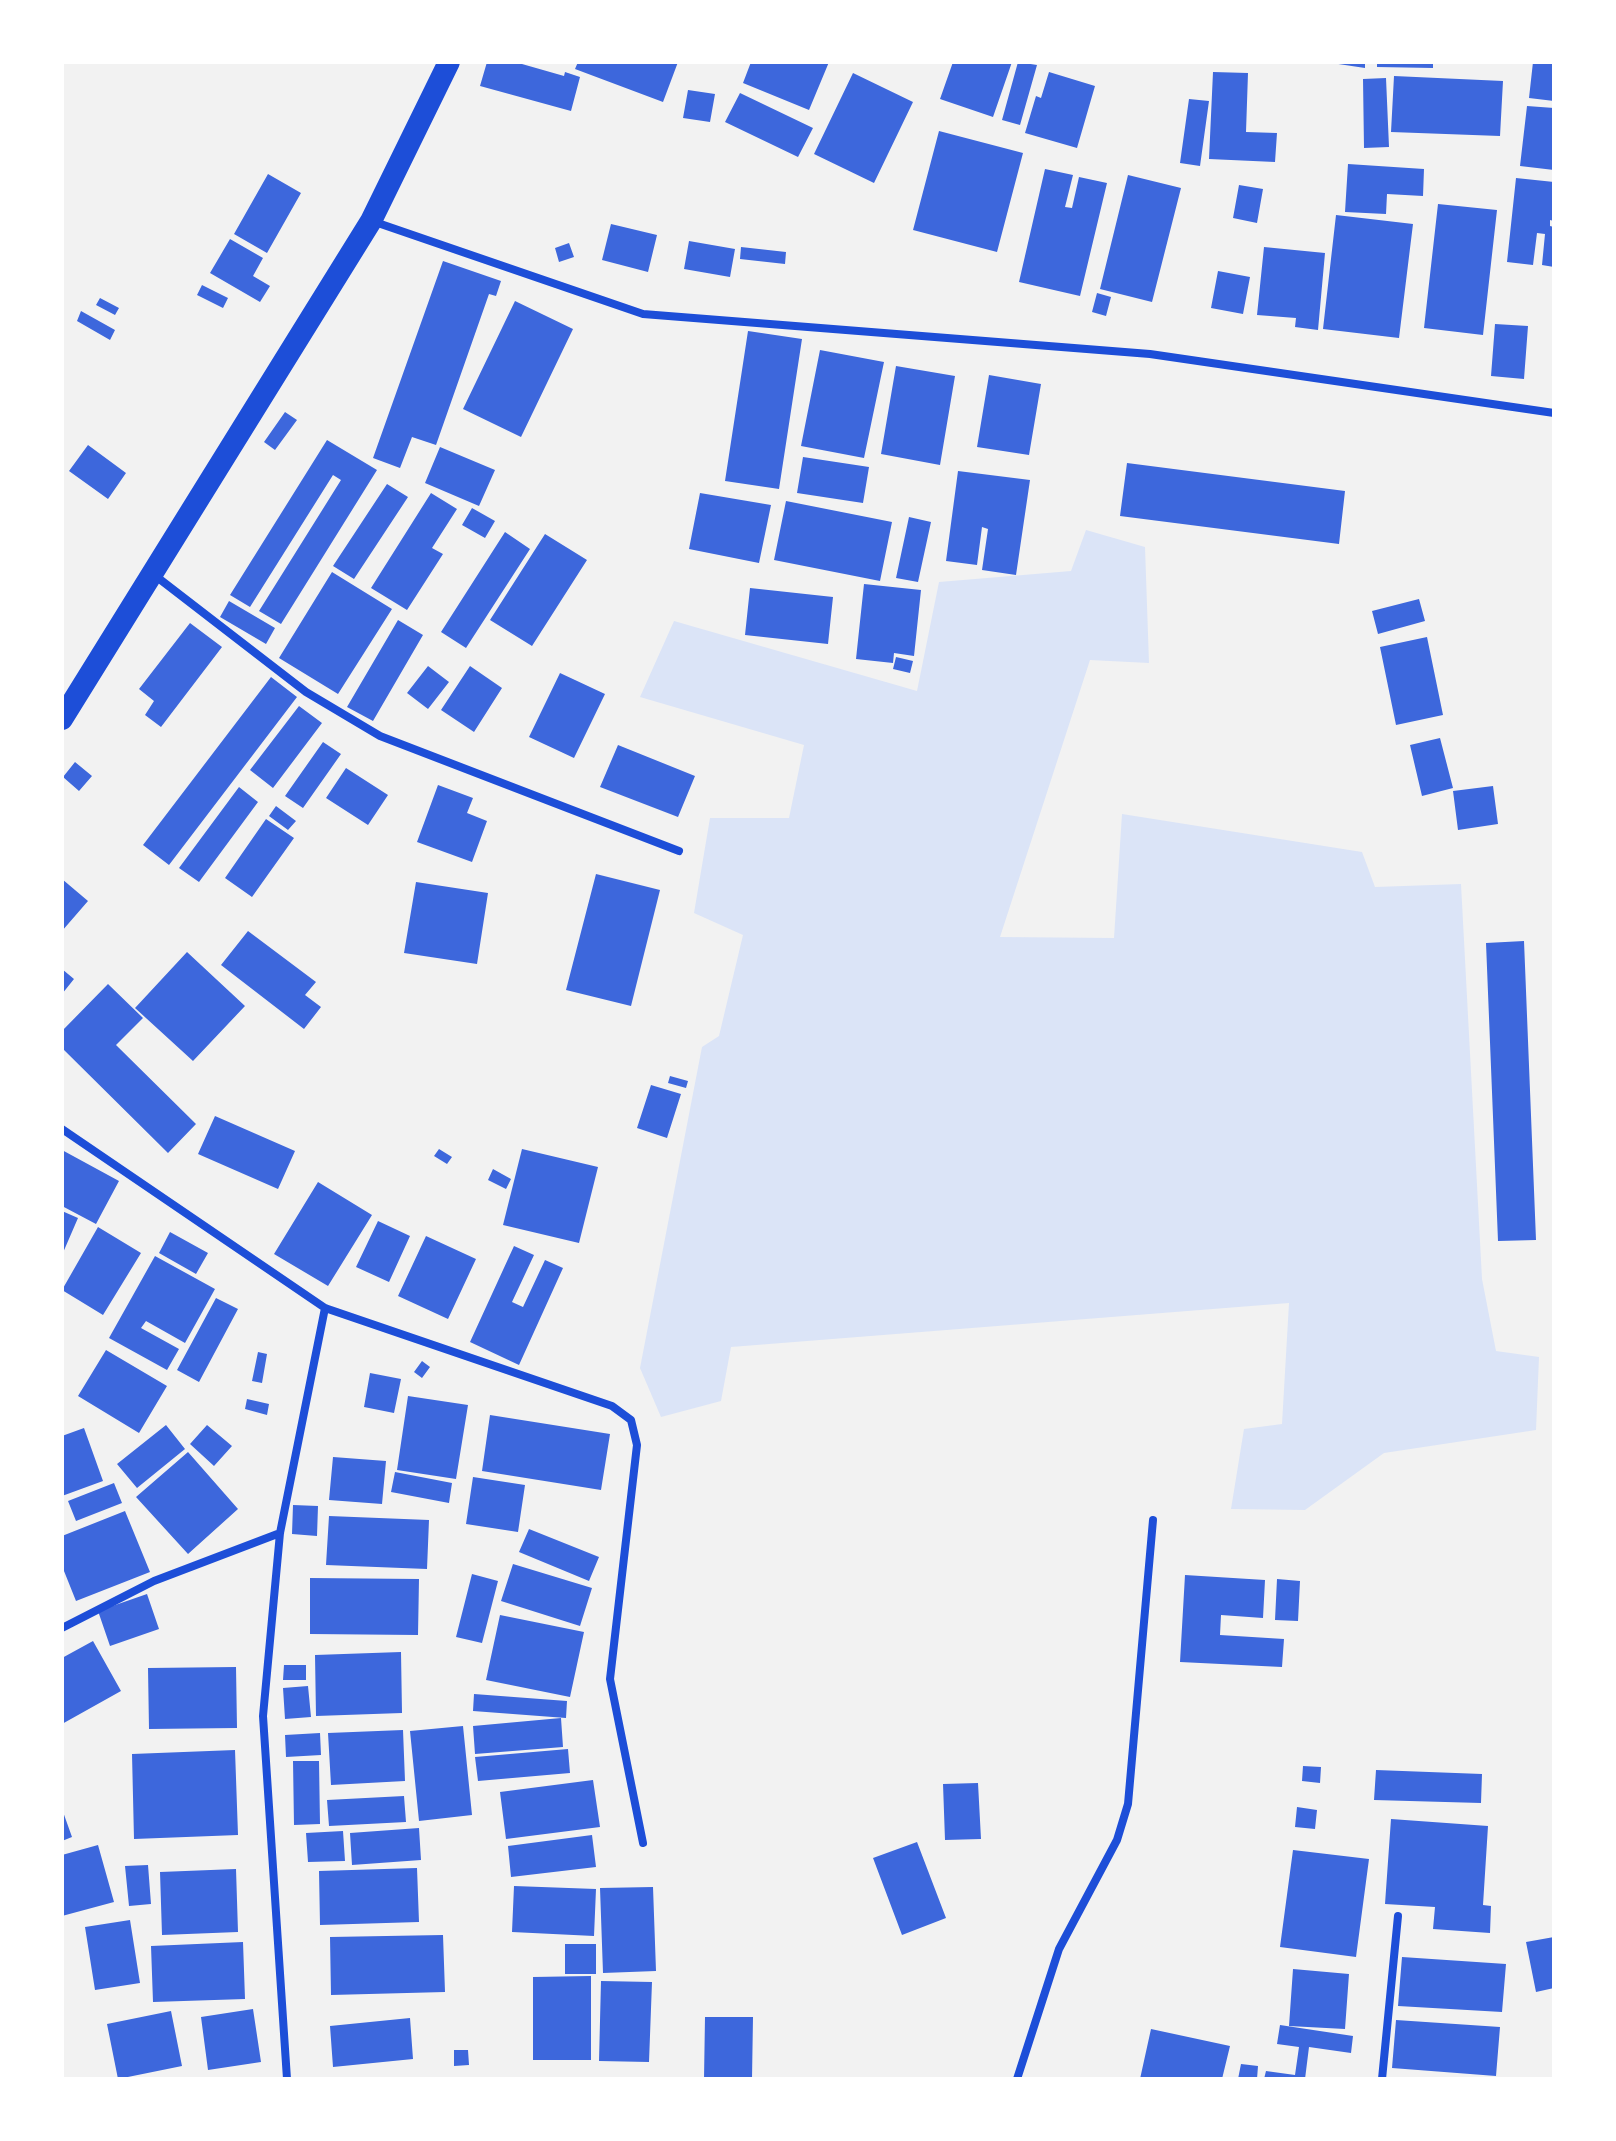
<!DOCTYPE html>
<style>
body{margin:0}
#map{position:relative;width:1616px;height:2141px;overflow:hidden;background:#f2f2f2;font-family:Ubuntu,sans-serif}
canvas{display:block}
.frame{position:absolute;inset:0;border:64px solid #fff;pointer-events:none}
</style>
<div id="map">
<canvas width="1616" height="2141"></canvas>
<div class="frame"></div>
</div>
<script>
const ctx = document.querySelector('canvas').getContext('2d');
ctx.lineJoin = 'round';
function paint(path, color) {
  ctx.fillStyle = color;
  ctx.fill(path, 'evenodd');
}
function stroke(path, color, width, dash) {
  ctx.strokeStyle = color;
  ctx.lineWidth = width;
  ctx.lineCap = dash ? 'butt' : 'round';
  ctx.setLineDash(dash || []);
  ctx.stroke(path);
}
paint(new Path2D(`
 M1086,530L1145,547L1149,663L1090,660L1000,937L1114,938L1122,814L1362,852L1375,887L1461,884L1482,1279L1496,1351L1539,1357L1536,1430L1384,1453L1305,1510L1231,1509L1244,1429L1282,1424L1289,1303L731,1347L721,1401L661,1417L640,1368L702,1047L719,1036L743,935L694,913L710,818H789L804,745L640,697L674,621L917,691L939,582L1071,571Z`), '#dbe4f7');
paint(new Path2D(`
 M487,62H515L564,76L565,72L580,77L571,111L480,86Z
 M578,62H678L663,102L575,69Z
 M751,62H829L809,110L743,83Z
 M953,62H1012L993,117L940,99Z
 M1018,62L1037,65L1020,125L1002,120Z
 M1325,62H1365V68Z
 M1377,62H1433V68L1377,67Z
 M1533,62H1554V101L1529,98Z
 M1049,72L1095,86L1077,148L1025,133L1036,96L1041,98Z
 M1213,72L1248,73L1246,132L1277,133L1275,162L1209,159Z
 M853,73L913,102L874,183L814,154Z
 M1394,76L1503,81L1500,136L1391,132Z
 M1386,78L1389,147L1364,148L1363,79Z
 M688,90L715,94L710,122L683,118Z
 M740,93L813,128L798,157L725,122Z
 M1189,99L1209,101L1200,166L1180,163Z
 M1527,106L1554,108V170L1520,166Z
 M939,131L1023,153L997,252L913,230Z
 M1348,164L1424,169L1423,196L1387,194L1386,214L1345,212Z
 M1045,169L1073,175L1065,207L1072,208L1079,177L1107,183L1080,296L1019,282Z
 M268,174L301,193L267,253L234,234Z
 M1128,175L1181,188L1152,302L1100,289Z
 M1516,178L1554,182V221L1550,220V226L1554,227V267L1542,265L1545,234L1537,233L1533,265L1507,262Z
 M1239,185L1263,189L1257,223L1233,218Z
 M1438,204L1497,210L1483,335L1424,328Z
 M1336,215L1413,224L1399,338L1323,329Z
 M611,224L657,235L648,272L602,260Z
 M230,239L263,258L253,276L270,286L260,302L210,273Z
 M689,241L735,249L730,277L684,269Z
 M569,243L574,257L559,262L555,248Z
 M741,247L786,252L785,264L740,259Z
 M1264,247L1325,253L1318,330L1295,327L1296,318L1257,315Z
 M443,261L501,281L496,296L489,294L436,445L412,437L400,468L373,458Z
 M1218,271L1250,277L1243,314L1211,308Z
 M202,285L228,298L223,308L197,295Z
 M1097,293L1111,297L1106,316L1092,312Z
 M100,298L119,308L115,315L96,305Z
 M515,301L573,329L521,437L463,409Z
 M81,311L115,330L110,340L77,321Z
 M1495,324L1528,326L1524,379L1491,376Z
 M748,331L802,339L779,489L725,481Z
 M820,350L884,362L864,458L801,446Z
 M896,366L955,376L940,465L881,454Z
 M989,375L1041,384L1029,455L977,447Z
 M285,412L297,420L275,450L264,442Z
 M327,440L377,470L281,624L259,611L341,480L333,475L250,607L230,595Z
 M88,445L126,473L108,499L69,471Z
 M440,447L495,470L479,506L425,483Z
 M803,457L869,467L863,503L797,493Z
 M1127,463L1345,491L1339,544L1120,516Z
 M958,471L1030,480L1016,575L982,570L988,529L982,527L977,565L946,561Z
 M387,484L408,497L354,579L333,566Z
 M431,493L457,509L432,548L443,554L407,610L371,588Z
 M700,493L771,505L759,563L689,549Z
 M786,501L892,522L880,581L774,560Z
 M472,508L495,521L485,538L462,525Z
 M909,517L931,522L918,582L896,578Z
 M505,532L530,549L466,648L441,632Z
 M545,534L587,560L532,646L490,620Z
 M332,572L392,609L338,694L279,658Z
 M864,584L921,590L914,656L894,653L893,663L856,659Z
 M750,588L833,597L828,644L745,635Z
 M1419,599L1425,621L1378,634L1372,611Z
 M229,601L275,628L266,644L220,617Z
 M398,620L423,635L373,721L347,707Z
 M190,623L222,647L161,727L145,715L154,701L139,689Z
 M1427,637L1443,715L1396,725L1380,647Z
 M896,657L913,661L910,673L893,669Z
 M428,666L449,682L428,709L407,693Z
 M470,666L502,688L474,732L441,710Z
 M560,673L605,694L574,758L529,737Z
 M271,677L297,697L169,865L143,845Z
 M299,706L322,723L273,788L250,770Z
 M1440,738L1453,788L1422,796L1410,745Z
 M323,742L341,754L303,808L285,796Z
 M618,745L695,776L678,817L600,787Z
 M75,762L92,776L79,791L63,777Z
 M346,768L388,795L368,825L326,798Z
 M438,785L473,798L467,813L487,821L472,862L417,842Z
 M1493,786L1498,824L1458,830L1453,791Z
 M239,787L258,802L199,882L179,868Z
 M276,806L296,821L288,830L269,816Z
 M266,819L294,838L252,897L225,878Z
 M596,874L660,890L631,1006L566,990Z
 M62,879L88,901L62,931Z
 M416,882L488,893L477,964L404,953Z
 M248,931L316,982L305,995L321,1007L304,1029L221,965Z
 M1524,941L1536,1240L1498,1241L1486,943Z
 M187,952L245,1006L193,1061L135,1008Z
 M62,969L74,979L62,994Z
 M108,984L143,1018L116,1045L196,1124L168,1153L62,1048V1031Z
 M670,1076L688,1081L686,1088L668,1083Z
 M651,1085L681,1094L667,1138L637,1128Z
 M215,1116L295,1151L278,1189L198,1154Z
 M439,1149L452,1157L447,1164L434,1156Z
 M522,1149L598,1167L579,1243L503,1225Z
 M62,1150L119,1181L96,1224L62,1206Z
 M493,1169L511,1179L506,1189L488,1180Z
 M318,1182L372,1215L328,1286L274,1254Z
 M62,1211L78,1218L62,1255Z
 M378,1221L410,1236L389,1282L356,1267Z
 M98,1227L141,1253L103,1315L62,1290Z
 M170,1232L208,1253L196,1274L159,1253Z
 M426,1236L476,1259L448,1319L398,1296Z
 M514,1246L534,1255L512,1302L523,1307L545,1260L563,1268L519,1365L470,1342Z
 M155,1256L215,1289L185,1343L146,1321L141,1328L179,1349L167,1370L109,1338Z
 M216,1298L238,1309L199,1382L177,1370Z
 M106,1350L167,1386L139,1433L78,1396Z
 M258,1352L267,1354L262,1383L252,1381Z
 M422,1361L430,1367L422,1378L414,1372Z
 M370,1373L401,1379L394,1413L364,1407Z
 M408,1396L468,1405L456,1479L397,1470Z
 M247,1399L269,1404L267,1415L245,1409Z
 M490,1415L610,1434L601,1490L482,1471Z
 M166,1425L185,1449L137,1488L117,1464Z
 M207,1425L232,1446L214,1466L190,1444Z
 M84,1428L103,1481L62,1496V1436Z
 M188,1452L238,1509L188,1554L136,1497Z
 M333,1457L386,1461L382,1504L329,1500Z
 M395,1472L452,1483L449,1503L391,1492Z
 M473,1477L525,1485L518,1532L466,1524Z
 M114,1483L122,1503L76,1521L68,1501Z
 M293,1505L318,1506L317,1536L292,1534Z
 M125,1511L150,1572L76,1601L62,1566V1536Z
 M329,1516L429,1520L427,1569L326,1565Z
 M529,1529L599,1557L589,1581L519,1552Z
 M513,1564L592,1588L580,1626L501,1601Z
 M472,1574L498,1581L482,1643L456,1637Z
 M1185,1575L1265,1580L1263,1618L1221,1615L1220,1635L1284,1639L1282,1667L1180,1662Z
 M310,1578L419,1579L418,1635L310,1634Z
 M1277,1579L1300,1581L1298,1621L1275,1620Z
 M147,1594L159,1629L110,1646L98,1611Z
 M500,1615L584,1632L570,1697L486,1680Z
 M93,1641L121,1691L62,1724V1658Z
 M401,1652L402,1713L316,1716L315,1655Z
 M284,1665H306V1680H283Z
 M236,1667L237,1728L149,1729L148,1668Z
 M308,1686L311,1717L285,1719L283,1688Z
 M474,1694L567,1701L566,1718L473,1711Z
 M561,1718L563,1747L475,1754L473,1726Z
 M463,1726L472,1815L419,1821L410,1731Z
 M403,1730L405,1781L331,1785L328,1733Z
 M320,1733L321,1755L286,1757L285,1735Z
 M568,1749L570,1773L478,1781L475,1757Z
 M235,1750L238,1835L134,1839L132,1754Z
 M293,1761H319L320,1824L294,1825Z
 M1303,1766L1321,1767L1320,1783L1302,1781Z
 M1376,1770L1482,1774L1481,1803L1374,1800Z
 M593,1780L600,1827L506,1839L500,1792Z
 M978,1783L981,1839L945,1840L943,1784Z
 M404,1796L406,1822L329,1826L327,1800Z
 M1297,1807L1317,1810L1315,1829L1295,1827Z
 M62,1809L72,1837L62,1841Z
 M1391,1819L1488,1826L1483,1905L1491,1906L1490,1933L1433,1929L1435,1907L1385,1904Z
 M419,1828L421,1860L352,1865L350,1833Z
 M343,1831L345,1861L308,1862L306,1833Z
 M592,1835L596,1867L511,1877L508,1846Z
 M917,1842L946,1918L902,1935L873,1858Z
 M98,1845L114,1902L62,1916V1855Z
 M1293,1850L1369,1859L1356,1957L1280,1947Z
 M148,1865L151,1904L129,1906L125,1866Z
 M417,1868L419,1922L320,1925L319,1871Z
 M236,1869L238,1932L162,1935L160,1872Z
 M514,1886L596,1889L594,1936L512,1932Z
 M653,1887L656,1971L603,1973L600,1888Z
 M130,1920L140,1983L95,1990L85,1927Z
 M443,1935L445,1992L331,1995L330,1937Z
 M1554,1937V1988L1536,1992L1526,1942Z
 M243,1942L245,1999L153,2002L151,1946Z
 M565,1944H596V1974H565Z
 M1402,1957L1506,1964L1502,2012L1398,2006Z
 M1293,1969L1349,1974L1345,2029L1289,2026Z
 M591,1976V2060H533V1977Z
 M601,1981L652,1982L649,2062L599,2061Z
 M253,2009L261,2062L208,2070L201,2017Z
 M171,2011L182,2066L118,2079L107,2024Z
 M705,2017H753L752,2079H704Z
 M410,2018L413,2059L333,2067L330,2026Z
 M1396,2020L1500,2027L1496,2076L1392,2068Z
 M1280,2025L1353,2036L1351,2053L1309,2047L1305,2079H1264L1266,2071L1295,2075L1299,2047L1277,2044Z
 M1151,2029L1230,2046L1222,2079H1140Z
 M454,2050H468L469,2065L454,2066Z
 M1241,2064L1258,2066L1257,2079H1238Z`), '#3d67dc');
stroke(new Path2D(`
 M372,221L643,314L1150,354L1554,413
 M153,574L306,692L380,736L679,851
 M62,1129L325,1308L612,1406L631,1420L637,1445L610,1679L643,1843
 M62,1628L154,1581L280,1533
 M287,2079L263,1716L280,1533L325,1308
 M1017,2079L1059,1949L1117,1840L1128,1804L1153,1520
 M1382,2079L1398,1916`), '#1d4ed8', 8);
stroke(new Path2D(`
 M62,719L371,221L449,62`), '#1d4ed8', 22);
</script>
